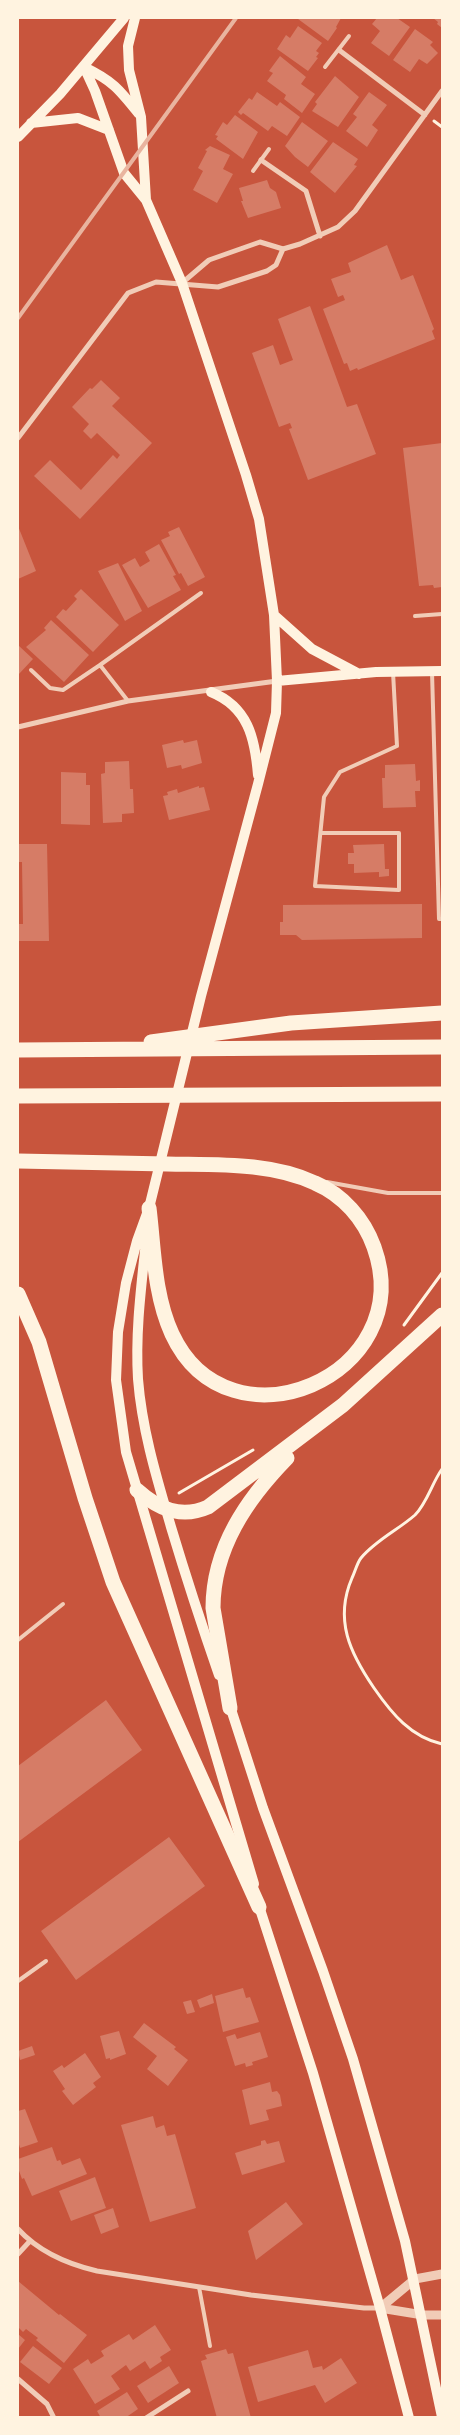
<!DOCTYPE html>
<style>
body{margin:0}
#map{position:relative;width:460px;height:2435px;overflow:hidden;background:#c8553d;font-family:"Nunito Sans",sans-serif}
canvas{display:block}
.frame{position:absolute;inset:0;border:19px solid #fff3e0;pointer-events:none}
</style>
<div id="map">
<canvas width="460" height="2435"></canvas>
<div class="frame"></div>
</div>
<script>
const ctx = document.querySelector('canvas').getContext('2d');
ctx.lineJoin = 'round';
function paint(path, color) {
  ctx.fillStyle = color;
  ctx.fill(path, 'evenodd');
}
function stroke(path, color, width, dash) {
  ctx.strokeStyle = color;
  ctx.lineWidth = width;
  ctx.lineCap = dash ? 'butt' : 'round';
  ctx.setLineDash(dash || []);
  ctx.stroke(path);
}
paint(new Path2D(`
 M300,18H341L336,27L337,28L328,41L298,19Z
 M377,18H397L410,27L389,56L371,43L380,31L372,24Z
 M433,18H442V28L437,24L438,22Z
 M298,26L322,43L316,51L319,53L316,57L318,58L308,71L277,49L286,35L290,38Z
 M415,29L433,42L430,45L438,53L427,64L419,59L410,72L393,60Z
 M280,56L306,77L301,84L315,94L302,113L284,99L286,95L267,81L273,73L269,71Z
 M335,76L359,97L338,127L312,111L317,104L315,102Z
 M257,92L277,106L280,102L300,117L287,136L272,126L268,131L243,113L241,115L238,112L249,98L252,100Z
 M369,92L387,105L372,125L378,130L367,147L346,131L357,117L353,114Z
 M235,115L258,132L243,159L216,139L218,136L215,135L223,122L227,125Z
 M302,122L328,141L308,167L295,157L285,146Z
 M333,142L358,159L354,165L357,166L335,193L310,172Z
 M210,146L230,155L223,169L233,174L217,203L193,190L203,171L198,168L207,151L205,150Z
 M267,180L270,188L276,192L281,208L248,218L241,201H243L239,188Z
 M387,245L401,280L413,275L434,329L432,331L435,339L358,370L357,368L350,371L347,363L344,364L323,309L345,300L343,295L338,297L331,279L351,272L348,263Z
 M310,306L347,407L357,404L376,454L308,480L289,429L292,428L290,423L279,427L252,353L273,345L280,365L293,360L278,319Z
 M101,380L120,398L112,406L152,443L80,519L34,476L50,460L81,490L113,455L117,459L120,455L97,433L91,439L83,431L89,424L72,407L90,388L92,389Z
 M442,443V587L434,588L433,585L419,586L403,448Z
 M18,526L36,571L18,579Z
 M179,527L205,577L188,586L181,573L179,574L161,540L170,536L168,532Z
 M159,544L176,575L173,576L181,590L148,608L122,565L135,558L140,567L150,561L145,552Z
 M118,563L142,611L125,621L98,571Z
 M81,589L119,625L93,652L56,617L63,609L66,611L77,599L74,596Z
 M51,620L89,655L64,682L26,647L46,630L44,628Z
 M18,645L33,659L18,675Z
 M183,740L184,743L197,740L202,763L182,769L181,765L167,768L162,745Z
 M129,761L130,789H133L134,813L122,814V822L103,823L101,774L105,773V762Z
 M415,764L416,781L420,780V791H415L416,807L383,808L382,778H385V765Z
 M61,772L86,773V785H90V825L61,824Z
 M199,786V788L204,787L210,810L169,820L163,796L168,795L167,792L177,789L178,793Z
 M18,844H47L49,941H18V924H23L22,862H18Z
 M384,844L385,869H389V876L379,877V872L354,873V864H348V853H354L353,845Z
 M422,904V938L302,940L296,935H280V922H283V905Z
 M106,1700L142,1750L18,1842V1766Z
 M169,1837L205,1886L76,1980L41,1931Z
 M243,1988L246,1998L250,1997L259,2022L223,2032L215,1996Z
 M212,1994L214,2003L200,2008L197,2000Z
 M191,2000L195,2012L187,2014L183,2002Z
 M144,2023L176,2047L174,2049L188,2060L168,2086L147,2069L157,2056L133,2037Z
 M119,2031L126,2054L110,2060V2058L106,2059L100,2036Z
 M260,2032L268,2057L252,2062L253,2065L246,2067L245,2063L235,2066L226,2037L235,2034L237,2039Z
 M32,2046L35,2055L20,2060L18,2051Z
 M85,2053L101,2077L93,2083L96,2087L73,2105L62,2091L65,2089L53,2071L62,2065L64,2068Z
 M270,2082L272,2092L277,2091L280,2095L282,2106L266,2110L269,2120L250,2125L242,2090Z
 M25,2109L38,2142L20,2148L18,2141V2111Z
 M153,2116L156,2128L164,2125L167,2136L175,2134L196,2208L150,2222L121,2125Z
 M265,2140L267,2144L279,2141L285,2162L242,2175L235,2153L261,2145V2141Z
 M52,2147L57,2161L60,2160L62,2165L80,2158L87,2174L32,2196L24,2178L22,2179L18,2168V2159Z
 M95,2177L106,2208L71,2221L59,2191Z
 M286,2202L303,2224L256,2260L248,2231Z
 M113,2208L119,2227L101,2234L94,2215Z
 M18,2281L59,2315L60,2314L87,2335L64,2363L36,2340L38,2338L26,2329L23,2332L18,2327Z
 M155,2325L171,2350L160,2357L162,2361L150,2369L145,2361L130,2371L126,2365L111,2376L120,2389L95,2404L73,2369L88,2359L91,2364L104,2356L101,2351L129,2334L133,2340Z
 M18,2334L25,2340L18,2349Z
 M33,2346L62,2368L49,2384L20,2362Z
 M226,2349L228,2354L233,2353L251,2418H217L201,2361L207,2359L205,2355Z
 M308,2350L313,2368L322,2366L323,2370L341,2358L357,2383L325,2403L315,2385L258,2402L248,2367Z
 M169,2366L179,2383L148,2403L137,2386Z
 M127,2392L138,2409L125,2418H101L97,2411Z`), '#d67c66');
stroke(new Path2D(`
 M434,121L442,127
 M404,1325L442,1273
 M442,1469C432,1483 427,1503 415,1515C398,1530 376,1540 361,1558C357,1563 355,1572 352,1578C334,1620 350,1653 374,1688C392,1714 411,1737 442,1744
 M179,1493L253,1450`), '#fff3e0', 3);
stroke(new Path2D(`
 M325,67L349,36
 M253,171L269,149
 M415,616L442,614
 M100,665L201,593
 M31,670L50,688L63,690L100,665L128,701
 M432,672L439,919H442
 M321,833H399V890L315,886L324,797L340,772L397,746L393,672
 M327,1182L388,1193H442
 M18,1640L63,1604
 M18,1981L46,1961
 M199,2287L210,2346`), '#f1ccb7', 4);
stroke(new Path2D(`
 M339,50L425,115
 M261,160L306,191L320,236
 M182,283L209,260L260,242L283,249L300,244L338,227L355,211L442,91
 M18,438L128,293L156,282L218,287L267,271L276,265L283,249
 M18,727L128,701L277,681
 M18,2229C39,2252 67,2264 97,2271L251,2295L364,2308H380
 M18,2254L30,2241
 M18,2379L47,2404L54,2418
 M146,2418L188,2391`), '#f1ccb7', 5);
stroke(new Path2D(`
 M380,2308L415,2279L442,2274
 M380,2308L423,2315H442`), '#f1ccb7', 9);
stroke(new Path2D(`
 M135,18L128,46L129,70L141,117L146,200
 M84,67L95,91L124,173L146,200L182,283L246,475L259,519L274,615L277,681L276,713L258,784L201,996L149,1208L137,1241L126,1283L118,1332L116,1380L126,1452L254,1884
 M84,67C113,81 119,89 139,114
 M31,123L78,118L109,130
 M18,137L60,94L124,18
 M274,615L312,649L359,674
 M277,681L376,672L442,671
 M211,692C248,707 255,738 258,775
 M147,1232C142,1281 135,1330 138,1379C142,1430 157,1479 171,1527C186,1577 202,1626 219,1675
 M229,1703L263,1808L323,1971L353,2059L405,2241L442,2417
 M258,1903L313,2073L380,2308L409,2418`), '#fff3e0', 10);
stroke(new Path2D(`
 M151,1042L291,1023L442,1013
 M18,1050L442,1047
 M18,1096L442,1094
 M18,1161C67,1162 117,1163 167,1164C216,1165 270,1162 315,1183C343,1195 364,1219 374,1247C420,1376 229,1457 172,1334C154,1295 154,1249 149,1208
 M18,1294L39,1342L85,1498L113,1582L259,1907
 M137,1490C158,1509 181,1519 208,1507L343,1405L442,1315
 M230,1708L213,1608C213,1548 247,1499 287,1458`), '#fff3e0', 15);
stroke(new Path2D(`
 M18,318L236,18`), '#e9b49f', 4);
</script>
